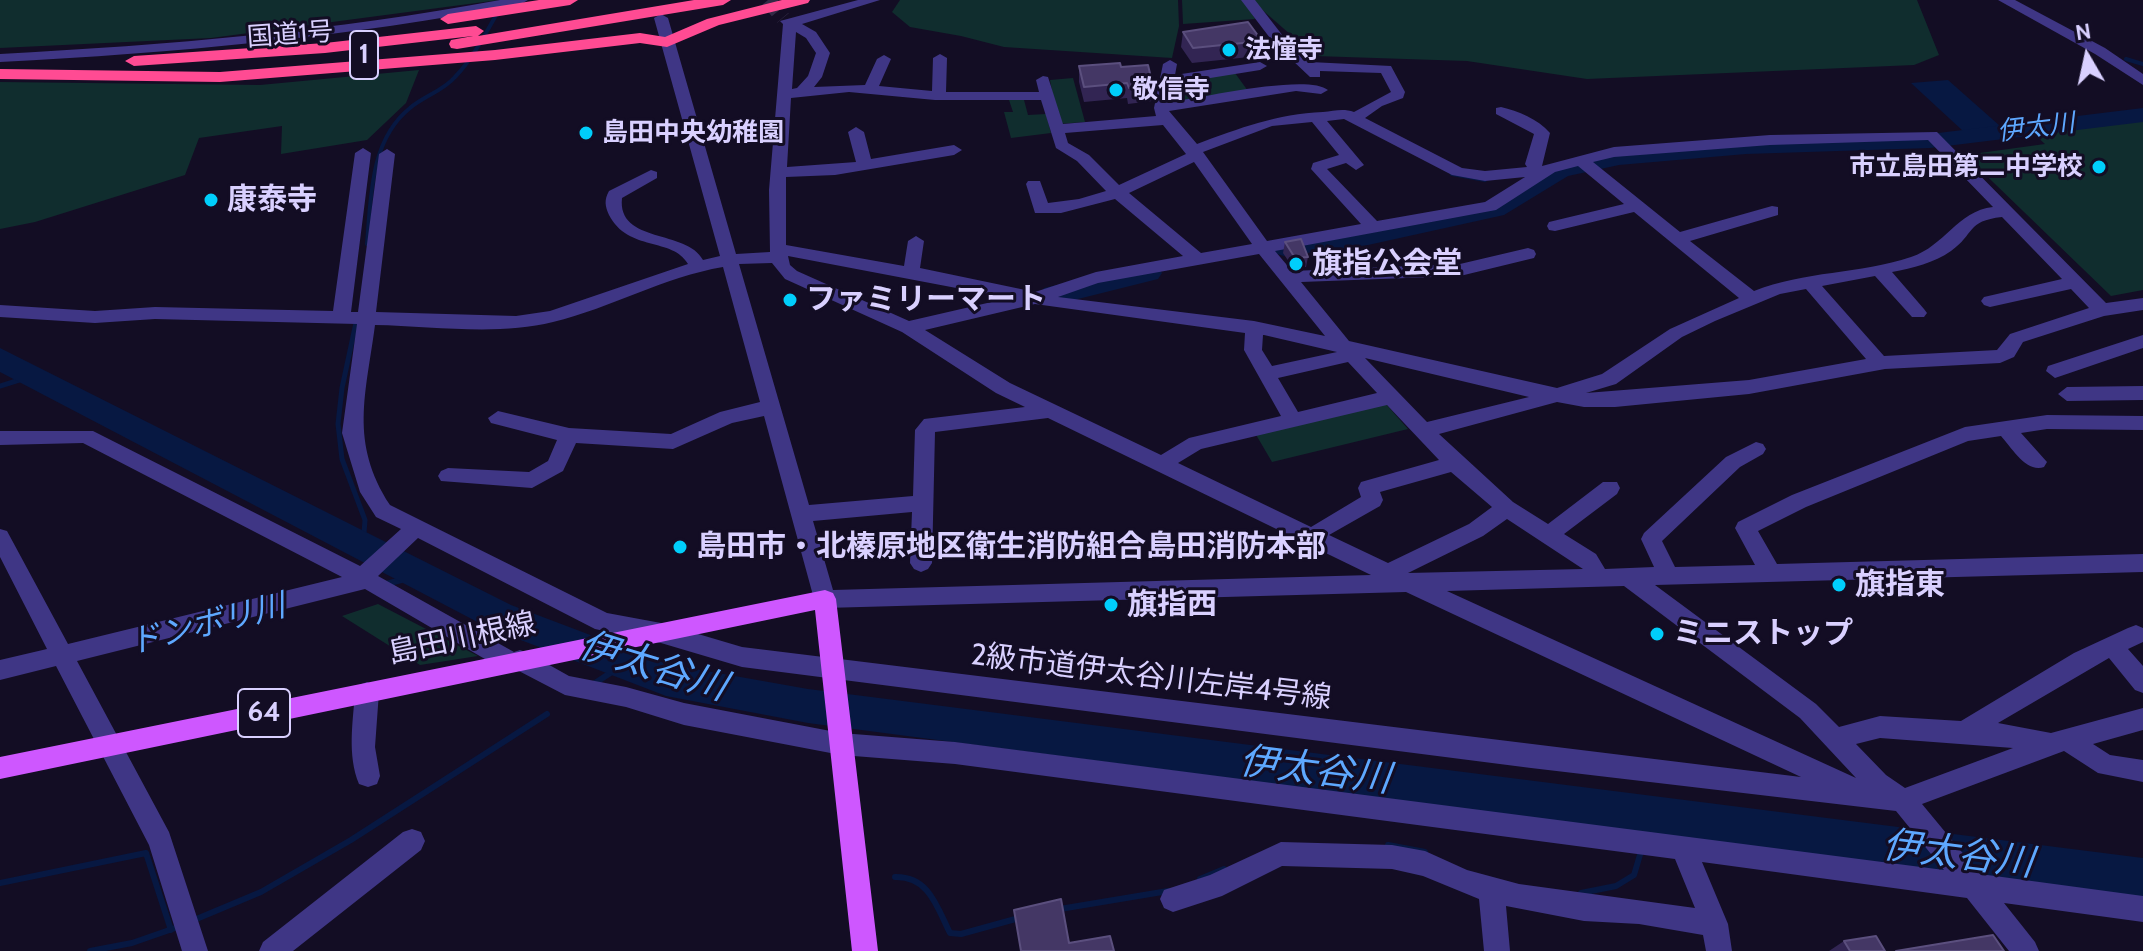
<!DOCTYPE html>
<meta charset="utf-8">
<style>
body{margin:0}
#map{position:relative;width:2143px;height:951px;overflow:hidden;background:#130d24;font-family:Cabin,sans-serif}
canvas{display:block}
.north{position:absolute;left:2047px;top:16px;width:80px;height:80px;-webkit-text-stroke:6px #130d24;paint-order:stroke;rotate:351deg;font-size:22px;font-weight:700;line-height:32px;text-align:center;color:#d9d0ff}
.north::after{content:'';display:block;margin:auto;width:28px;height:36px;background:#d9d0ff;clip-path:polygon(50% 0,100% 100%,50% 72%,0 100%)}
</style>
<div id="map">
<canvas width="2143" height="951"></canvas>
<div class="north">N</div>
</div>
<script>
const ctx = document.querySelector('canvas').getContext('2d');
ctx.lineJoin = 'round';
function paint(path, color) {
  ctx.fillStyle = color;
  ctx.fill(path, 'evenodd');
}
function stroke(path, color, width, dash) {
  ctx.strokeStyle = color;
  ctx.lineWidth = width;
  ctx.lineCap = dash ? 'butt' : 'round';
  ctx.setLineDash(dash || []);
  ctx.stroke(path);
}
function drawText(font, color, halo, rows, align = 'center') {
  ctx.font = font + ' Cabin,"Noto Sans JP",sans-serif';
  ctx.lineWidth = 6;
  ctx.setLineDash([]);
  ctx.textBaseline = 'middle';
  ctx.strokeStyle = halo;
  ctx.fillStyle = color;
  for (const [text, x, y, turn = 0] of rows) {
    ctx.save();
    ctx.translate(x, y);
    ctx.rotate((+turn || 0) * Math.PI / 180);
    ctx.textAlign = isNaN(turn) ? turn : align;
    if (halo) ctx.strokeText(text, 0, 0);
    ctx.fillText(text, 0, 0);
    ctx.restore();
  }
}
paint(new Path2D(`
 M0,0H499L211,38L0,48Z
 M900,0H1178L1179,26L1172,58L1004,47L961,36L910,27L892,12Z
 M1182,0H1245L1255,19L1183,24Z
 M1251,0H1917L1939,55L1914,65L1587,79L1467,61L1315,56Z
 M419,70L406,103L367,140L281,154L282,126L199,138L185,175L35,222L0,229V82L260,85Z
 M1235,73L1248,91L1170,103L1172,83Z
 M1073,78L1085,122L1058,124L1050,80Z
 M1009,100H1024L1028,115L1046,114L1051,133L1011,138L1004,112H1013Z
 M2143,120V290L2111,296L1965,155L2045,144L2035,135Z
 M1385,403L1408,429L1272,462L1255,433Z
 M378,604L478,656L420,665L342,616Z`), '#102d2e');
paint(new Path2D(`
 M1948,80L2000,126L1963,131L1911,83Z`), '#071842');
stroke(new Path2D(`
 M2126,59L2143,64
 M1452,174L1485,180
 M367,244C371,197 370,140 410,108C424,96 443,91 455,77C476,55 489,26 505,0`), '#071842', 4);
stroke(new Path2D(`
 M357,318L342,388L338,424L342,459L365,520L363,546
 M0,386L35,375`), '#071842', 5);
stroke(new Path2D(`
 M386,584L405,579L413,573
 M592,685L624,664
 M1642,814V834
 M1388,845L1425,852
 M895,877C929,876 937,907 950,933L961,934L1019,918
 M1200,879L1224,869
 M0,883L146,853L171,930
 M1581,893L1616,886L1634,875L1642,848
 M1060,909L1168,891
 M194,920L261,892L351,840L547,714
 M90,951L132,943L178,927`), '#071842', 6);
paint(new Path2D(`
 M2143,108V122L1930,148L1746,154L1619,165L1568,176L1504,215L1495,217L1368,245L1284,256L1274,253L1271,247L1274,241L1284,238L1368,227L1487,202L1551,165L1619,149L1746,140L1930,134Z
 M1148,264L1158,267L1162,273L1158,279L1054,305L1044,302L1040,295L1044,288Z
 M0,348L511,605L667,664L808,689L2143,858V898L808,723L666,696L487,627L0,372Z`), '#071842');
stroke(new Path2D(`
 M768,0L783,18`), '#312a45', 15, [15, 8]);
paint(new Path2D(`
 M500,0H528L521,4C349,37 175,53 0,62V54C168,45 335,31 500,0Z
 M858,0H880L802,24L816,32L830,53L822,77L814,87L865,85L877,59L884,55L891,59L879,86L932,91L933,58L940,54L947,58L946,92H1039L1036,80L1043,76L1048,77L1063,124L1156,116L1154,108L1163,64L1170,60L1177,64L1175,75L1260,62L1267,66L1260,70L1173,84L1170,102C1200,98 1308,73 1328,90L1321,94L1296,91L1169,111L1197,144C1240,128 1277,114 1323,112C1334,111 1343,108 1354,112L1391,92L1381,73L1320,71V77H1310L1273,42L1241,0H1255L1283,36L1310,62L1391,66L1405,92L1403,98L1382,106L1365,118L1462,168L1485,171L1527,167L1525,164L1534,134L1496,114V108L1501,107C1518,111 1538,119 1550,133L1542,166L1614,147L1770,135L1937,132L2106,303L2143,298V310L2104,316L2023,342L2014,357L2000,363L1885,369L1749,394L1615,407H1584L1557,402L1439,434L1513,502L1548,524L1603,482H1617L1620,488L1617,494L1564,534L1596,554L1605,569L1654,567L1641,539L1644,533L1726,457L1756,442L1763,444L1766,449L1763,454L1740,467L1662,541L1675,567L1755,565L1735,528L1738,522L1792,495L1965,427L2047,415L2143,416V430L2047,429L2021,433L2047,462L2044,467C2026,473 2012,448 2001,436L1968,441L1806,507L1758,531L1777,564L2143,554V572L1655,585L1816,704L1839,727L1880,716L1961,721L2074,653L2128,628L2136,625L2143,628V642L2128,649L2143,666V693L2135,690L2109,658L1998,723L2051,733L2143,708V730L2093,744L2110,755L2143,760V782L2098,773L2064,751L1922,804L1980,874L2143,896V922L2004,903L2035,942L2039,951H2009L1967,898L1702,862L1728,924L1732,951H1706L1703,935L1639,924L1584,921L1506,906L1510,951H1484L1479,899L1423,876L1392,869L1282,866L1222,896L1173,912L1164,908L1160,899L1164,890L1210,875L1281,842L1392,845L1425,851L1467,870L1519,884L1695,908L1675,859L955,764L841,755L684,725L626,707L565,695L517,670L510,672L502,669L365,589L77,661L169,832L208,951H182L149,845L56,666L0,680V660L47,649L0,557V529L7,531L68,644L342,577L83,443L0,445V431H93L360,566L401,529L376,517L360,492L342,433L357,324L155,319L95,323L0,317V305L95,311L155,307L333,311L355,153L363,148L371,153L351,312H358L379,154L387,149L395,154L376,312L516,316L550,311L688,264C673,237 628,252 609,215C605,206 604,200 609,191L651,170L657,172V178L622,198C617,244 687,229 703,260L720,256L654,18L661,14L668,18L736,254L770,252L769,190L783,24L780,21ZM796,32L806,38L816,53L808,76L797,88L792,89ZM849,92L935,100H1041L1056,148L1077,161L1106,191L1079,199L1048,203L1040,181H1028L1026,184L1035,213H1061L1115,199L1183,256L1096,272L1035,292L920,268L924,241L916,236L908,241L904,266L786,245V177L835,175L954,155L962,150L954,145L871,159L864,132L856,127L848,132L856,162L787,167L791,98ZM1344,119L1452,175L1485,181L1525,177L1485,202L1377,221L1327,169L1346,163L1356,170L1364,165L1327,121ZM1312,122L1339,155L1313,163L1311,169L1361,224L1267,241L1203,152L1272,126ZM1163,125L1186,154L1119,185L1089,155L1068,143L1065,133ZM1928,140L1993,207C1957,211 1945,246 1911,257C1860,274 1804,271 1754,291L1690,241L1778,215V207L1772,206L1680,232L1593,162L1614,157L1770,145ZM1194,162L1252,244L1201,253L1129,193ZM1578,166L1624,204L1549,222L1547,226L1549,230L1555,231L1634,212L1739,298L1670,329L1602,374L1557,388L1349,341L1301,282L1460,276L1534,258L1536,254L1534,250L1528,248L1460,264L1292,271L1275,251L1496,210L1555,172ZM2002,217L2062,279L1984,297L1981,301L1984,305L1990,307L2071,289L2089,308L2010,334L1997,350L1884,356L1822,286L1875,276L1912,317H1924L1927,313L1924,309L1892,272C1913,268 1934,263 1951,251C1975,234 1966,221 2002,217ZM1259,254L1325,336L1254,321L1058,297L1098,283ZM788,256L1009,298L909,321L797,271L790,265ZM772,263L785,279L902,332L996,393L1025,407L924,419L915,430L913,496L809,505L739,264ZM723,267L760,402L720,412L671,434L569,428L498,411L488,418L491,423L557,440L548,461L529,472L448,468L441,471L438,476L441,481L532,488L563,471L576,443L673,449L732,423L764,416L814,599L817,605L825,608L1406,592L1801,777L742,647L661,623L607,613L390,505C349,442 366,394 375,325C432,326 497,336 553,322C611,308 664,277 723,267ZM1806,289L1866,359L1749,380L1586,393L1616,384L1682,337L1715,321L1780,294ZM1035,304L1245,333L1244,350L1281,416L1189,438L1161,455L1010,383L925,330ZM1263,335H1264L1337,352L1272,366L1262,350ZM1365,358L1529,397L1427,422ZM1348,362L1377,393L1298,412L1278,378ZM1387,405L1439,460L1361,482L1358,488L1361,497L1311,527L1178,463L1201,449ZM1048,418L1371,575L833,590L813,521L912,512L910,563L914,569L921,572L928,569L932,563L935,432ZM1451,472L1492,507L1469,524L1388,563L1329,535L1380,506L1383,500L1380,492ZM1507,519L1583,569L1408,573L1483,536ZM418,538L595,629L661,643L742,667L1531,768L1896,811L1944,870L955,742L841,733L684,703L626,687L569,676L528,653L520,650L514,652L378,576ZM1624,586L1800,718L1856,778L1447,591ZM1880,738L2013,748L1905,788L1886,775L1856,744Z
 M1998,0H2015L2105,48L2143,74V85L2095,54Z
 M2143,335V348L2055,378L2046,371L2048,366Z
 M2143,386V400L2067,401L2058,394L2067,387Z
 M367,682L375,685L379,692L375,747L380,776L377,784L368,787L359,784C347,755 353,722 355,692L359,685Z
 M412,829L421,832L425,841L421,850L293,951H259L263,942L403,832Z`), '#3f3685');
paint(new Path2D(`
 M825,590L833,593L836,599L878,951H852L815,610L0,779V757Z`), '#ce57ff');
paint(new Path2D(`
 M539,0H578L570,5L448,24L440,19L448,14Z
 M694,0H731L723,5L457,49L451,48L449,44L451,40L473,36L325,53L134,66L125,61L134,56L325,43L476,26L484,31L478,36Z
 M782,0H810L808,3L719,25L667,47L640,43L495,60L220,82L0,79V69L220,72L495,50L640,33L665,37L707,19Z`), '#ff4b93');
paint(new Path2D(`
 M1183,32L1262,41L1259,56L1192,63L1181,47Z
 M1079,66L1121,67L1153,86L1152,101L1128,104L1127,98L1084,102L1079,82Z
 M1285,242L1308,257L1306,267L1293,268L1283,253Z
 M1844,941L1885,951H1829Z`), '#322553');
const building = new Path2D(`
 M1248,22L1262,41L1193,48L1183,32Z
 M1120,63L1121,67L1148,65L1153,86L1129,88L1127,83L1084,87L1079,66Z
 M1301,239L1308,257L1295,258L1285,242Z
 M1061,899L1069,943L1110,936L1114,951H1021L1014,910Z
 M1993,935L2004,951H1896Z
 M1876,936L1885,951H1850L1844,941Z`);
paint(building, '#443765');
stroke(building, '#5b4f7e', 2);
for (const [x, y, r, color] of [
 [1229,50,8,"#00cefb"],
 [1116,90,8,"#00cefb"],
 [586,133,8,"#00cefb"],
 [2099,167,8,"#00cefb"],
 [211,200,8,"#00cefb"],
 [1296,264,8,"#00cefb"],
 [790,300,8,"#00cefb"],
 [680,547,8,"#00cefb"],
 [1839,585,8,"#00cefb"],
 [1111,605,8,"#00cefb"],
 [1657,634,8,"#00cefb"]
]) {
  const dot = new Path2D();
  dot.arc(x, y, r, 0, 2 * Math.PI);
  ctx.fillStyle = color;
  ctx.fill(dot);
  stroke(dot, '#130d24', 3);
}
drawText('26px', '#d9d0ff', '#130d24', [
 ["国道1号",290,35,-4]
]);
drawText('bold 26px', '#d9d0ff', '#130d24', [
 ["法憧寺",1245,50],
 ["敬信寺",1132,90],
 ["島田中央幼稚園",602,133],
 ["市立島田第二中学校",2083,167,"right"]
], 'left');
drawText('italic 26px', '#5ea8ff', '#130d24', [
 ["伊太川",2036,128,-7]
]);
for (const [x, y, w] of [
 [364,55,28],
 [264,713,52]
]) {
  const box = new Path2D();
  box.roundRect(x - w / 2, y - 24, w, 48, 6);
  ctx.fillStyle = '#130d24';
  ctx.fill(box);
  stroke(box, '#d9d0ff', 2);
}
drawText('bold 28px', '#d9d0ff', null, [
 ["1",364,55],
 ["64",264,713]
]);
drawText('bold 30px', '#d9d0ff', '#130d24', [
 ["康泰寺",227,200],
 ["旗指公会堂",1312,264],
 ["ファミリーマート",806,300],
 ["島田市・北榛原地区衛生消防組合島田消防本部",696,547],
 ["旗指東",1855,585],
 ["旗指西",1127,605],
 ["ミニストップ",1673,634]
], 'left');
drawText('30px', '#d9d0ff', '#130d24', [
 ["島田川根線",462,639,-12],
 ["2級市道伊太谷川左岸4号線",1151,677,7]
]);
drawText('italic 32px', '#5ea8ff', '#130d24', [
 ["ドンボリ川",207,625,-14]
]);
drawText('italic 38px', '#5ea8ff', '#130d24', [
 ["伊太谷川",653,667,17],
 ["伊太谷川",1315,771,7],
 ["伊太谷川",1958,855,7]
]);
</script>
